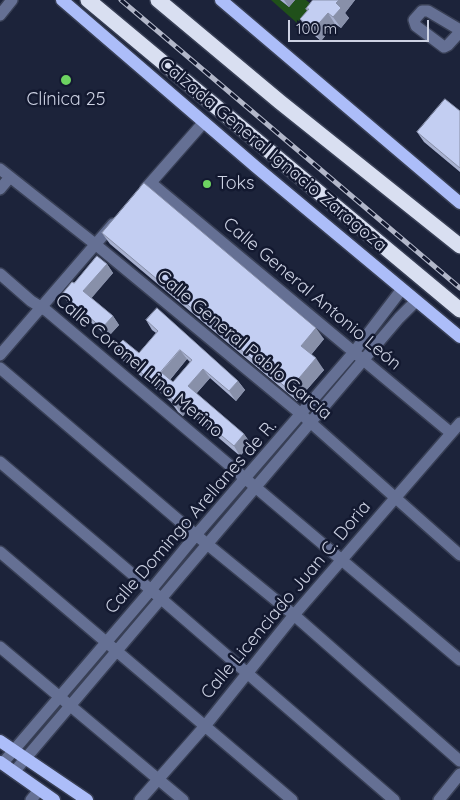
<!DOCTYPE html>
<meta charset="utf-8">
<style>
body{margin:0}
#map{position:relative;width:460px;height:800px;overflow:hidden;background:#1c233a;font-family:Quicksand,sans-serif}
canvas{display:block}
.scale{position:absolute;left:288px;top:20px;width:141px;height:22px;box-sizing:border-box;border:2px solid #cdd2e3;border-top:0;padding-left:6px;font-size:15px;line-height:18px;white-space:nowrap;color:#cdd2e3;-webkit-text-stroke:4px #131930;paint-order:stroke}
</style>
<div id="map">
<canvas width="460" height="800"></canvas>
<div class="scale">100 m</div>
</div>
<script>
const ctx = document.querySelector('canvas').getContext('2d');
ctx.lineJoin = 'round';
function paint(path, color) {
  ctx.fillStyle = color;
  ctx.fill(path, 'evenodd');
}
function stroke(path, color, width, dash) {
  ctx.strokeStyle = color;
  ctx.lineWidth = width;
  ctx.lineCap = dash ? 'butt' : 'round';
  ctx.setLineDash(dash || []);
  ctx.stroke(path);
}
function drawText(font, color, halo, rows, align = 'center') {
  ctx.font = font + ' Quicksand,sans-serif';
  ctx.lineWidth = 5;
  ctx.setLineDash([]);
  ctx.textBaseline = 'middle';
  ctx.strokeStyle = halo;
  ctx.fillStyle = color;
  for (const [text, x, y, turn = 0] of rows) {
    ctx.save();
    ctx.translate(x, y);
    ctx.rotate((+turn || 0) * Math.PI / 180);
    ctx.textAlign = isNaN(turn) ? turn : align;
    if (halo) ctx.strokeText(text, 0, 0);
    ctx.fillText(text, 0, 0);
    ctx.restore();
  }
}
paint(new Path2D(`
 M271,0H280L289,7L295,0H306L312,5L297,23Z`), '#20501a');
const minor = new Path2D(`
 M0,15L12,0
 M460,30L428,11H422L414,20L416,26L444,47L448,45L460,32
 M0,169L95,244L301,414L460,555
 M151,183L451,433
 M146,188L204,122
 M0,189L10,177
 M0,274L31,301L47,311L460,660
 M0,355L113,224
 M0,368L196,535L294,615L460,761
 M0,462L151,590L394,800
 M0,552L292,800
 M0,647L183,800
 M2,764L151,590L196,535L354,352L402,289
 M14,772L399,318L416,301
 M31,800L39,790
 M140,800L205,726L294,615L460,423
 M439,800L460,774`);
const major = new Path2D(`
 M62,0L256,167L460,337
 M221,0L460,203
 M0,741L87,800
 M0,762L54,800`);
const highway = new Path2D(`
 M88,0L460,310
 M158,0L280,102L460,246`);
stroke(minor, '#383f55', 14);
stroke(major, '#383f55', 15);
stroke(highway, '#383f55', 18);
stroke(minor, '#657094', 11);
stroke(major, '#acbdf9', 12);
stroke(highway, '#d9dff1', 15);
const rail = new Path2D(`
 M121,0L460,288`);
stroke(rail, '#b2b7c9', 5);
stroke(rail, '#131930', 3, [9]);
paint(new Path2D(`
 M280,0H295L289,7Z
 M313,0H355L345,13L349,18L341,28L335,24L321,41L308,30L300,19L307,11L306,9Z
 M460,111V172L424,142L417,132Z
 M102,233L324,339L311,355L324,370L297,401L110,244Z
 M107,264L113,273L91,298L113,316L119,325L108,337L68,303L62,294L74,283Z
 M146,320L238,381L245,390L236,401L210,378L196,394L244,434L251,444L240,456L187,411L183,416L178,412L171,402L121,359L114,349L139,353L156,333L152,330ZM187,359L190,362L173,382L170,380Z`), '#a8b1d0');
paint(new Path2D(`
 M284,0H295L289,7Z
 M339,0H355L345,13L349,18L341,28L333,17L336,3Z
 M328,13L335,24L321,41L313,30Z
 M107,264L113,273L90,300L83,291Z
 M113,316L119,325L108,337L102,328Z
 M316,328L324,339L309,357L301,346Z
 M180,350L187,359L168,382L161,372Z
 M316,358L324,370L297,401L289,390Z
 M203,369L210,378L194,396L188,386Z
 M238,381L245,390L236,401L229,391Z
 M180,401L187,411L183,416L176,406Z
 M244,434L251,444L240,456L234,446Z`), '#8890a9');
const building = new Path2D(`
 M313,0H339L336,3L341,8L333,17L328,13L313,30L300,19L309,9H306Z
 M445,99L460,111V168L417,132Z
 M144,183L316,328L301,346L316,358L289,390L102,233Z
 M97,256L107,264L83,291L113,316L102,328L62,294L72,282L74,283Z
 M157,308L238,381L229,391L203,369L188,386L244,434L234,446L180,401L176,406L171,402L173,400L114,349L123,340L139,353L158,331L146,320ZM180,350L192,360L173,382L161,372Z`);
paint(building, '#c3cef2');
stroke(building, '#8890a9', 1);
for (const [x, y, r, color] of [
 [66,80,6,"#6dd361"],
 [207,184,5,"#6dd361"]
]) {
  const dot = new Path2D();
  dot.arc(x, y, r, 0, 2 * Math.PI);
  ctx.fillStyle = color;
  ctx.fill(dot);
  stroke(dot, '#131930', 2);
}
drawText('18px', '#cdd2e3', '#131930', [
 ["Clínica 25",66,100],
 ["Toks",217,184,"left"]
]);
drawText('18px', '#cdd2e3', '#131930', [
 ["Calzada General Ignacio Zaragoza",273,155,40],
 ["Calle General Antonio León",312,294,40],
 ["Calle General Pablo García",244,345,40],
 ["Calle Coronel Lino Merino",139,366,40],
 ["Calle Domingo Arellanes de R.",191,517,-49],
 ["Calle Licenciado Juan C. Doria",286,600,-50]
]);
</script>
